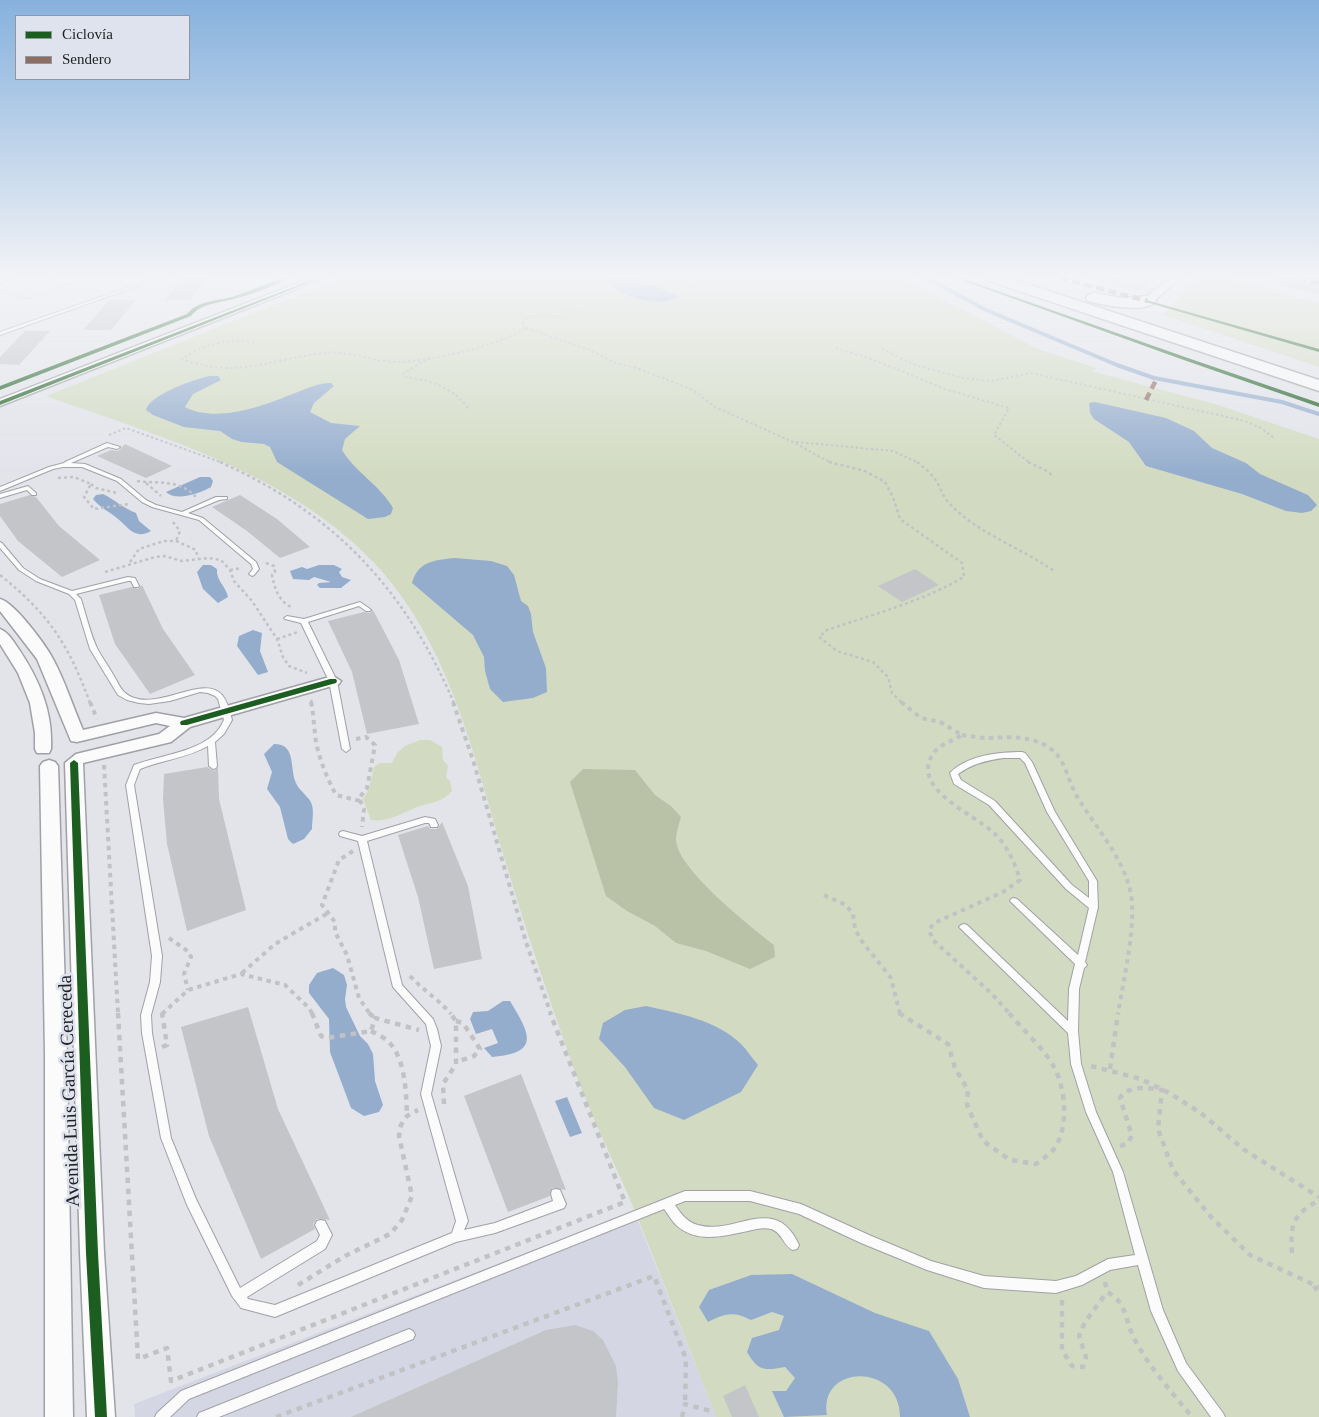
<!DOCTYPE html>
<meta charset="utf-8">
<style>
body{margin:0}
#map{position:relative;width:1319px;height:1417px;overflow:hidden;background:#e2e4ea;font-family:Georgia,serif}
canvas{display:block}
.legend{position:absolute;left:15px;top:15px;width:175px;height:65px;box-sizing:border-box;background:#dfe3ed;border:1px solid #93969d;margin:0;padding:6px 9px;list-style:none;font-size:15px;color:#202225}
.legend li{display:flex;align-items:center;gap:10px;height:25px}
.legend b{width:25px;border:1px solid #93969d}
</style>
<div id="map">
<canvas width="1319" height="1417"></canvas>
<ul class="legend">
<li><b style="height:6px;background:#1b5e20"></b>Ciclovía</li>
<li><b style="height:6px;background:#8d6e63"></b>Sendero</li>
</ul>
</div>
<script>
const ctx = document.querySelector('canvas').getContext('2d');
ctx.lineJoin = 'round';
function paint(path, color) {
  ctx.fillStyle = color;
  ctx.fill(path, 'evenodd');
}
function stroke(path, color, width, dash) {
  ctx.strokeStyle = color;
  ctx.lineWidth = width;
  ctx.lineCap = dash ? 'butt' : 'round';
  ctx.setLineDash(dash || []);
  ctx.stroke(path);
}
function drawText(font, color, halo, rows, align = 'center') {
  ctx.font = font + ' Georgia,serif';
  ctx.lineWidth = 5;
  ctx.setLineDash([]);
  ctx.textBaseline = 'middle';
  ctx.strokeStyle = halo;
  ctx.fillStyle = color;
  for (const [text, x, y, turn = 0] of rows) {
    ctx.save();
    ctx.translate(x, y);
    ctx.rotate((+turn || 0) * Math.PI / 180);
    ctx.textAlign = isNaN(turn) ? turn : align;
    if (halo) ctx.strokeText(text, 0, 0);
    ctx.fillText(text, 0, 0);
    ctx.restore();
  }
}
paint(new Path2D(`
 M1087,278H1155L1137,293Z
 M634,1211L716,1417H135L134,1404Z`), '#d4d7e3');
paint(new Path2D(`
 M341,278H906L913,284L1038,349L1096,368L1091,371L1215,404L1319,439V1417H716C689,1348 662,1279 635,1211C613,1159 587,1108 569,1055C547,992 525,928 506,863C475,761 452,649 378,567C293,474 161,437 46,396Z
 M1197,278H1228L1319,303V367L1163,315Z
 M420,740H430L442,747L443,760L448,766L446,777L450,781L452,791C443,802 433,802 420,806C404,811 390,823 371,820L363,799L369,789L374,767L380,763H392L397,753L405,746Z`), '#d2dbc1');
paint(new Path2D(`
 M583,769L635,770L655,795L671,806L681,817C679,824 676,833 676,840C677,869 751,927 774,945L775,957L750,969L706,951L676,943L655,926L627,911L606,896L570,782Z`), '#b9c1a7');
paint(new Path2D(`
 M611,278H634L679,296C664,309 618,297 607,281Z
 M209,376H218L221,380L193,394L185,407C215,423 261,407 290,395C305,390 315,383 331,383L334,386L314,403L310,412L331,423L360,426L345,439L342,450C356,473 381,486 393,508L391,514L385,517L368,519L277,462L270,447L264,444L242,442L232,439L220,431L184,427L153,415L146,410C149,395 195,379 209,376Z
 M1095,402L1166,418L1194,431L1212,448L1246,463L1260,474L1308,495L1317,505L1311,511L1302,513L1286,511L1242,494L1146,466L1129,442L1094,419L1090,413L1089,403Z
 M200,477H210L213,481L211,487C201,493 176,502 166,492Z
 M103,494C115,500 123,508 136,513L139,521L151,531C135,540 129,528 118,519C109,511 100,508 93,499L96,495Z
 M455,558L491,561L507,566L514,575L521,601L528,606L531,614L533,632L546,668L547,692L533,698L503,702L490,689L485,671L484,657L473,635L412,583C418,561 435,560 455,558Z
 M203,565H211L217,569C216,581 226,586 228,597L218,603L203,589L197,572Z
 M319,565H334L342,569L339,572L342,577L351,580L341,588H320L317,585L319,583L331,582L314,577L309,580L293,579L290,571L302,567L307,569Z
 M253,630L262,633L260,651L268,672L258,675L237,646L239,636Z
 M274,744C297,744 289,768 296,783C299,791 310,797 312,805C314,812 312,822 312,829L304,839L293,844L288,839L280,807L267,789L272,772L264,754Z
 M333,968L344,975L347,985L345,999L346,1007L360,1036L368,1044L373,1054L375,1081L383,1105L379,1112L364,1116L351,1108L330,1052L329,1019L309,993V985L317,973Z
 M503,1001H510C530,1034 541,1053 492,1057L484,1048L498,1043L492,1029L476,1034L470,1019L473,1012L488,1011Z
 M646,1006C677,1013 717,1020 741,1044C747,1050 752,1058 758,1065L741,1092L684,1120L654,1108L625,1067L599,1039L603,1023L625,1010Z
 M567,1097L582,1133L570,1137L555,1101Z
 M792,1274L875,1313L929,1331L958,1379L970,1417H900C900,1362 818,1364 827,1415L784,1417L772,1391H786L795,1378L785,1367C764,1371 758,1371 747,1352L752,1338L779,1330L784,1316L772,1312L751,1320C734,1311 725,1313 708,1322L699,1307L709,1290L751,1275Z`), '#94adcd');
stroke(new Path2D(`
 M927,278L986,310L1117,365L1154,378L1282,402L1319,414`), '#94adcd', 4);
paint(new Path2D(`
 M181,278H208L190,300H165Z
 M1275,278H1294L1297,281L1319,287V294L1274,284Z
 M109,300H136L111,330H83Z
 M25,331H50L19,365L0,364V357Z
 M125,444L172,466L146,478L97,456L111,450L118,451Z
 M30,495L36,497L59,526L100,560L62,577L18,541L0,516V504Z
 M240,495L277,519L310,547L280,558L247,531L212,507Z
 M915,569L939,585L902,602L878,586Z
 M142,585L163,629L195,675L150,694L115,644L99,595L132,587L138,589Z
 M373,610L399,660L419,724L367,734L352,672L328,621L364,612L370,613Z
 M207,767L214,771L218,768L219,799L246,910L187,931L167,844L163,799L164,774Z
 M442,822L468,886L482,959L434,969L418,897L398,835L428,826L431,829H437Z
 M248,1007L278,1109L330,1220L317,1219L313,1224L315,1229L261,1259L209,1136L181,1027Z
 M521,1074L566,1190L552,1188L550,1196L508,1212L464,1096Z
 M575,1325L593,1331L603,1340L616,1366L618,1383L616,1417H351L546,1330Z
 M745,1385L759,1417H732L723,1396Z`), '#c4c5c9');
const service = new Path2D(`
 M155,278H160L0,335V332Z
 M1101,278H1107L1160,292L1158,293Z
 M107,443L120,447L117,449L108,447L71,463L85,464L121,479L146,500L156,505L182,512L216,497H227V499L219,500L188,513L203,518L256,562L259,569L254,575L252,576L249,574L253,569L251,564L199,520L152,507L142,502L117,481L82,467H63L53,469L0,491V487L49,467L64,463L65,462Z
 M28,486L36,493V495H32L27,490L0,498V494Z
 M0,542L2,543L23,568L40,579L72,591L128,577L135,578L139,586L138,587H134L131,581H128L76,594L81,599C86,615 91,636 98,650C103,659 109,667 114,676C117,681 120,688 124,692C152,717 202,672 222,695C228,702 230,712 232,720L224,734L215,742L217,766L216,768L213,769L209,766L208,746C187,758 162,760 140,769L134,785L162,956L160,982L151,1015L152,1033L171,1138L196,1199L240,1288L317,1241L320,1235L315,1225L317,1221L321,1220L325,1221L332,1235L325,1249L247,1297L248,1299L275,1305L452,1233L456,1221L421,1094L431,1046L427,1029L426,1024L393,987L358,841L340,836L339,834L340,832L343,831L362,836L425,817L435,819L438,825L437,827H431L429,823H425L367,841L402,985L433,1019L437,1029L441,1046L431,1094L468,1221L464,1230L495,1223L553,1201L551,1194L552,1190L556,1189L560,1190L566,1204L564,1208L495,1233L456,1242L275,1317L241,1308L232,1296L187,1205L161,1138L142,1033L141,1015L150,982L152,956L126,785L134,765C160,755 201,752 218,730C221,727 222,723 224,720L218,699L215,696L208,693L200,692L170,701L149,704L139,703L127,700L118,695L90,649L75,600L69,594L36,581L19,570L0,548Z
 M360,602L370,609L371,610L370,611H366L359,606L308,622L337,681L350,749L346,752L342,749L329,681L301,623L285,619L284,618L287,616L304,619Z
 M1022,752L1025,753L1032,762L1055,812L1097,881L1098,907L1085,962L1087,965L1084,968L1079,989L1078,1031L1081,1064L1096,1112L1123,1172L1163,1310L1186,1363L1223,1413L1225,1417H1211L1178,1371L1151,1311L1138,1265L1110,1270L1082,1285L1056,1293L984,1288L927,1270L861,1243L799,1214L750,1201H685L675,1205C681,1214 687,1222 698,1225C735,1236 775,1192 799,1245L797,1249L793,1250C783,1246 783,1233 771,1229C764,1227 755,1229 748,1231C723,1236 697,1244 676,1225C672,1221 668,1214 664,1209L189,1399L170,1417H155L157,1413L181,1391L685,1191H750L801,1204L869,1235L931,1261L984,1276L1056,1281L1076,1276L1108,1259L1135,1255L1113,1172L1086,1112L1071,1064L1068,1033L959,927L961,925L964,924L967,925L1068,1021L1069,989L1075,964L1010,901L1011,899L1014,898L1017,899L1078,955L1089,908L1066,889L989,805L954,784L950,773C967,755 999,752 1022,752ZM1004,758H1020L1025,763L1047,812L1089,881V898L1072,885L995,801L961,780L958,774C972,764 987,760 1004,758Z
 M409,1329L413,1331L415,1335L413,1339L219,1417H197L199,1413Z`);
const pedestrian = new Path2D(`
 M1296,278L1319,281V285L1297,279Z`);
const minor = new Path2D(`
 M0,278H12L0,283Z
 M311,278H324L0,406V399Z
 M1169,278H1180L1152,303H1144V299Z
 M0,599C14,602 46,645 53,659C65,681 73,707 83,730L156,713L184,718L333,676L341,681L339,684L190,727L171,742L83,763L104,1253L115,1417H87L80,1253L65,763L76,754L159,734L170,726L156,723L77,742L71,741L37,659L0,611Z
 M0,629C8,632 13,641 18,648C39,679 53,711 51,749L49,753H37L35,749V733L30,703L18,673L0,644Z
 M49,760L55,762L58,766L67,1055L73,1417H45V1055L40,766L43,762Z`);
const trunk = new Path2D(`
 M986,278H1009L1319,380V391L989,281Z
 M1094,293L1123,298L1148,296L1156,301C1147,314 1102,305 1088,301L1086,298L1088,295Z`);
stroke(service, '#a0a1a6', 2);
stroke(pedestrian, '#a0a1a6', 3);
stroke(minor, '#a0a1a6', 3);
stroke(trunk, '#a0a1a6', 3);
stroke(new Path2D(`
 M676,278L694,288
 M5,291L27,299L68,285L48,278
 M526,328L590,350L615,363L637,368L693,390L715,407L793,442L831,463
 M254,343C231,337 200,345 182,359C238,380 272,358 327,353C351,351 374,362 398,362C429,362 501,345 526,328L522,325L524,319L542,315L563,318L565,308L581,313
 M836,348L874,360L945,389L1009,408L994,435L1030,463
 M882,349L915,365L963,378L991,381L1031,373L1245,421L1261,428L1274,438
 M430,357L403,374L406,377C432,381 449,386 467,406V410
 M109,435L126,428L223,463
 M796,442L893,451L919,463`), '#c2c2c4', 2, [2.5, 2.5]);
stroke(new Path2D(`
 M220,462C334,513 405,589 454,703
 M829,462L865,471L885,482L893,497L900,519L962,563L964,577C921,602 874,614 827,630L819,637L837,651L873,662L888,677L892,693L902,703
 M917,462C923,467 930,472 934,478C940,485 942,495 948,502C976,533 1020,547 1054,571
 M1028,462L1049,472L1053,477
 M58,478L74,477L91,484L84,497L94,509L129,504
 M137,481C159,484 178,479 195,496L193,497
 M146,483L161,496
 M91,484L96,488L117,493
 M173,522L180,531L176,541
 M130,562L139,549L164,541H176L196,550L198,558
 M266,563L274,566L275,572L272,575C275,589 278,600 291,607
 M230,570L242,568
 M105,572L155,557L165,556L181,561L209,558L221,560L230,570L234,581L252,601L277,639L283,657L289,666L307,673
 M0,575C49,614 69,645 90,703
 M277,639L298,632
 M311,700L312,703`), '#c2c2c4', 2.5, [3, 3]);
stroke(new Path2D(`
 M90,702L97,719
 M311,702C314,716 314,729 316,742C320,761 327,778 336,795L360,801
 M453,702L473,760L526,942L551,1014
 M901,702L921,718L940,722L962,735C953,741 939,744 933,754C910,789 974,814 994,833C1007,845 1015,863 1020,880L1003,892L934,923L929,930L933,940L992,994L1010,1014
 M962,735C971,736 980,738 988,738C1010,737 1032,735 1051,749C1067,761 1067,781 1078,798C1095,826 1120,854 1129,886C1139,919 1123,980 1118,1014
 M356,739L366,737L375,745L367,788L359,798L364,809L362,827
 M104,765L118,1014
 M353,851L339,860L322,905L335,922V932L347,955L359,998L370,1014
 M824,895L846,905L853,914L855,929L861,940L891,978L900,1014
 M169,938L189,952L191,957L184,974L188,990
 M242,973L275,944L328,913
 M410,976C423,990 438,999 451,1014
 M162,1014L188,990L241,974L285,985L310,1009L312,1014`), '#c2c2c4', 4, [4.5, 4.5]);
stroke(new Path2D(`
 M118,1013L138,1359L167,1348L171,1381L625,1202L550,1013
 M312,1013L321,1036L327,1038L371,1031L375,1018L419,1030
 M369,1013L375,1018
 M899,1013L948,1044L955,1068L968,1090L967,1105L983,1141L1010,1160L1036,1164C1042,1159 1049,1155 1054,1149C1069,1128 1066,1089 1054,1067C1046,1051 1021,1028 1009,1013
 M456,1021L463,1023L480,1049L474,1056L456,1062
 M371,1031C377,1034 383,1037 388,1041C406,1059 406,1093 407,1116
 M162,1047L167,1045L162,1013
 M1091,1066L1141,1079L1169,1093L1201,1113L1243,1149L1319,1197
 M1110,1069L1118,1013
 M444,1104L443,1084L456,1064V1021L450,1013
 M1120,1146L1127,1144L1132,1136L1120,1098C1130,1084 1147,1088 1162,1090L1158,1129L1173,1170L1211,1217L1250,1255L1319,1287
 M1292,1253C1290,1223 1293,1215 1319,1200
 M1105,1282L1107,1292C1126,1301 1125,1319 1133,1336C1148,1366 1171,1391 1192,1417
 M298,1285L345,1256L390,1234L402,1220L412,1196L399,1136L401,1125L407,1116L418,1110
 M1314,1286L1319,1293
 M1062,1300V1350L1072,1366L1083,1367L1086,1357L1079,1336L1085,1322L1107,1292
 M276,1417L654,1276L686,1359L685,1404
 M682,1417L685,1404L714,1412`), '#c2c2c4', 4.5, [5.5, 5.5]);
paint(service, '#fbfbfc');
paint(pedestrian, '#fbfbfc');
paint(minor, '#fbfbfc');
paint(trunk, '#fbfbfc');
stroke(new Path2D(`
 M1060,278L1148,301
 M1299,278L1319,283
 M1146,400L1156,380`), '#8d6e63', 4.5, [8, 4.5]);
paint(new Path2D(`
 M283,278H288C275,286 253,294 237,298C222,303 202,302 191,316L0,390V386L187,314C199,299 222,301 238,295C253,290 268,283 283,278Z
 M316,278H321L0,405V401Z
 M956,278H961L1185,357L1319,403V407L1181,359Z
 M1146,300L1319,349V352L1146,302Z
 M330,679H336L337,681L336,683L187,725H181L180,723L181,721Z
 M74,760L78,763L98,1253L107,1417H95L86,1253L70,763Z`), '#1b5e20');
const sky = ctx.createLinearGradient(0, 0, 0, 476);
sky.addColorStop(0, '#86b1dd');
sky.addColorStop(0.58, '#f2f3f6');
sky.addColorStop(1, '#f2f3f600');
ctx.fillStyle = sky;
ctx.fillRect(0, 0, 1319, 476);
drawText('19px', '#202225', '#dfe3ed', [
 ["Avenida Luis García Cereceda",70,1091,-92]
]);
</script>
